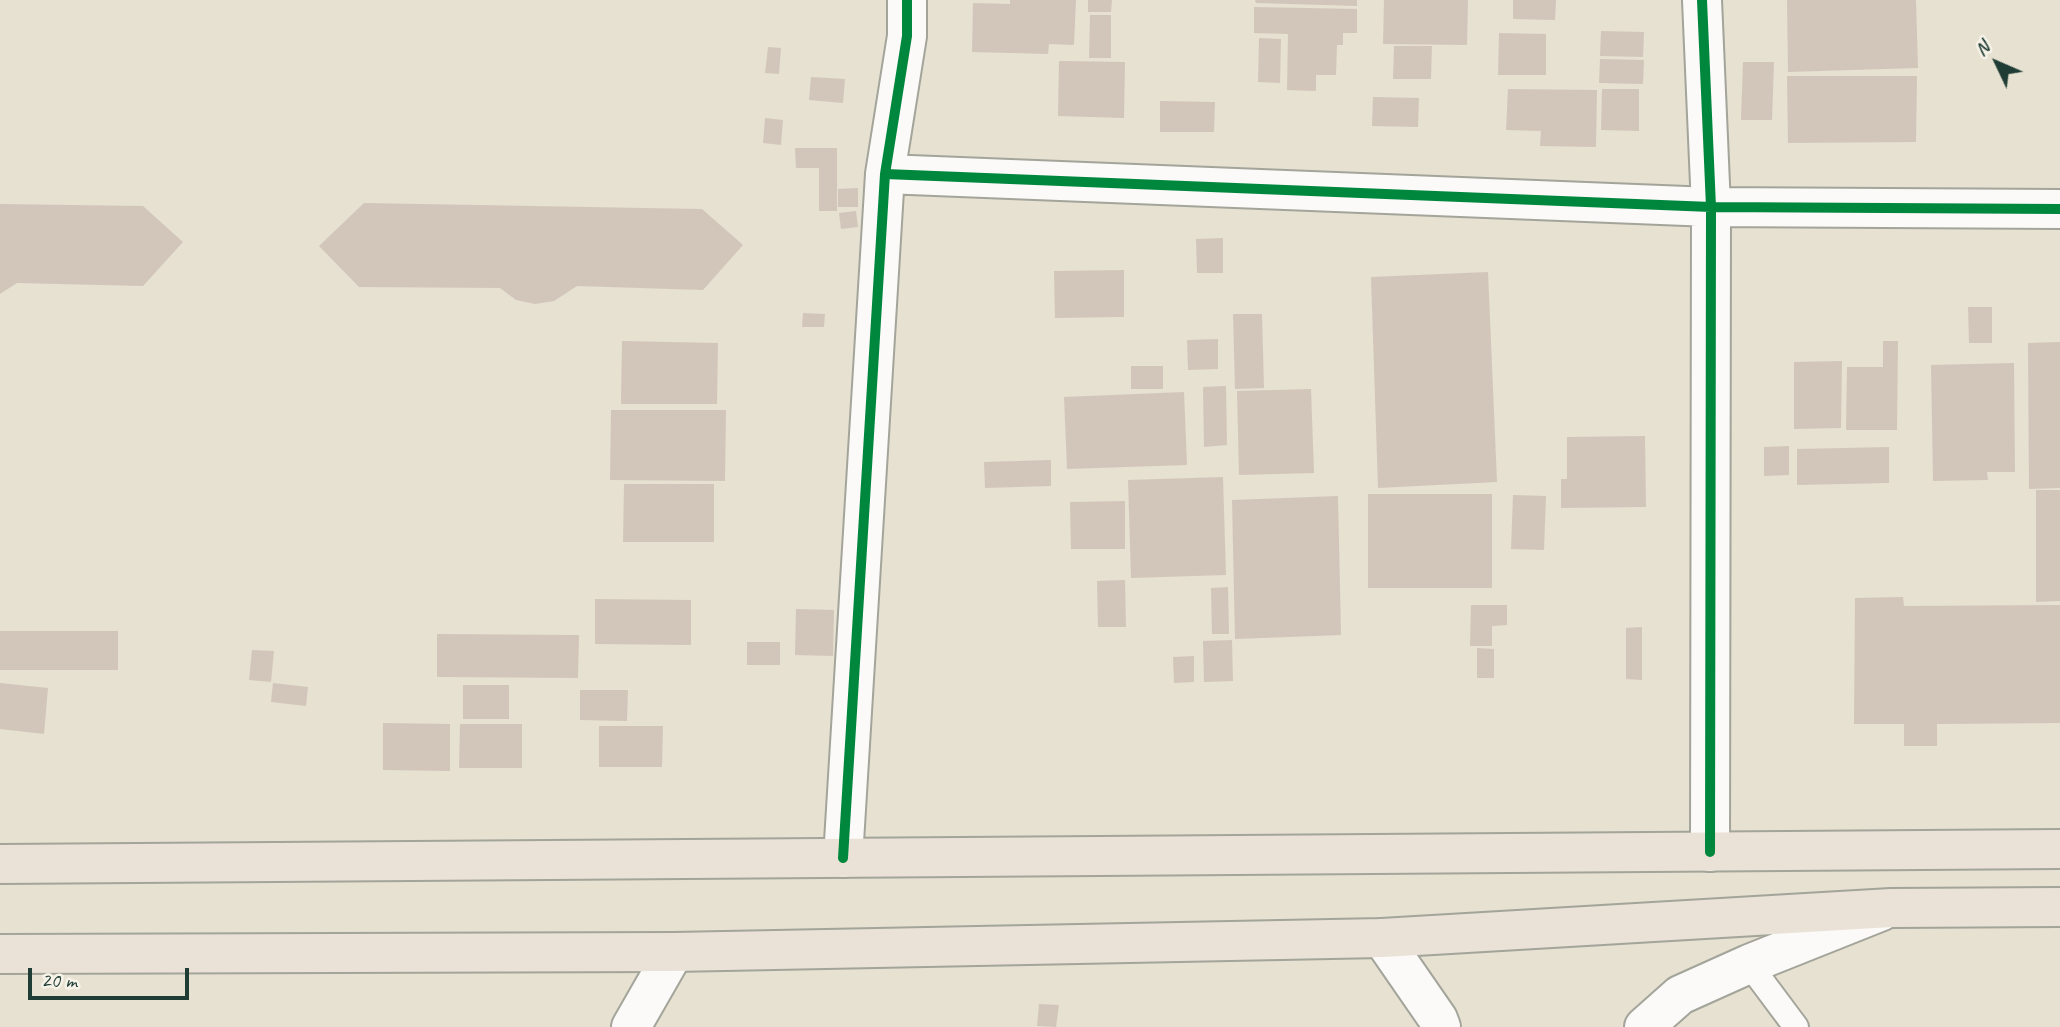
<!DOCTYPE html>
<style>
body{margin:0}
#map{position:relative;width:2060px;height:1027px;overflow:hidden;background:#e6e1d1;font-family:Caveat,sans-serif}
canvas{display:block}
.north{position:absolute;left:1962px;top:28px;width:70px;height:70px;-webkit-text-stroke:5px #f7f3e8;paint-order:stroke;rotate:314deg;font-size:19px;font-weight:700;line-height:28px;text-align:center;color:#1f3d34}
.north::after{content:'';display:block;margin:auto;width:24px;height:32px;background:#1f3d34;clip-path:polygon(50% 0,100% 100%,50% 72%,0 100%)}
.scale{position:absolute;left:28px;top:968px;width:161px;height:32px;box-sizing:border-box;border:4px solid #1f3d34;border-top:0;padding-left:9px;font-size:21px;line-height:24px;white-space:nowrap;color:#1f3d34;-webkit-text-stroke:5px #f7f3e8;paint-order:stroke}
</style>
<div id="map">
<canvas width="2060" height="1027"></canvas>
<div class="north">N</div>
<div class="scale">20 m</div>
</div>
<script>
const ctx = document.querySelector('canvas').getContext('2d');
ctx.lineJoin = 'round';
function paint(path, color) {
  ctx.fillStyle = color;
  ctx.fill(path, 'evenodd');
}
function stroke(path, color, width, dash) {
  ctx.strokeStyle = color;
  ctx.lineWidth = width;
  ctx.lineCap = dash ? 'butt' : 'round';
  ctx.setLineDash(dash || []);
  ctx.stroke(path);
}
paint(new Path2D(`
 M1010,0H1076L1074,45L1049,44L1048,54L972,52L973,3L1010,4Z
 M1088,0H1112L1111,12H1088Z
 M1255,0H1357V6L1256,3Z
 M1384,0H1468L1467,45L1383,44Z
 M1513,0H1556L1555,20L1513,19Z
 M1787,0H1916L1918,68L1788,72Z
 M1254,7L1357,9V33H1343V45H1337L1336,75H1316V91L1287,90L1288,34L1254,33Z
 M1090,15H1111V58H1089Z
 M1601,31L1644,32L1643,57L1600,56Z
 M1499,33L1546,34V75H1498Z
 M1259,38L1281,39L1280,83L1258,82Z
 M1394,46H1432L1431,79H1393Z
 M768,47L781,48L779,74L765,73Z
 M1600,59L1644,60L1643,84L1599,83Z
 M1059,61L1125,62L1124,118L1058,116Z
 M1743,62H1774L1772,120H1741Z
 M1787,76H1917L1916,142L1788,143Z
 M811,77L845,79L843,103L809,100Z
 M1508,89L1597,90L1596,147L1540,146L1541,131L1506,130Z
 M1602,89H1639V131L1601,130Z
 M1373,97L1419,98L1418,127L1372,126Z
 M1160,101L1215,102L1214,132H1160Z
 M765,118L783,120L781,145L763,143Z
 M795,148H837V211H819V168H796Z
 M858,188V207H838V189Z
 M364,203L702,209L743,245L703,290L577,286L554,301L535,304L516,300L500,288L359,287L319,246Z
 M0,204L143,206L183,242L143,286L17,283L0,294Z
 M856,211L858,227L841,229L839,213Z
 M1223,238V273H1197L1196,239Z
 M1124,270V317L1055,318L1054,271Z
 M1488,272L1497,482L1378,488L1371,277Z
 M1968,307H1992V343H1969Z
 M803,313L825,314L824,327H802Z
 M1233,314H1262L1264,388L1235,389Z
 M1218,339V369L1188,370L1187,340Z
 M622,341L718,343L717,404H621Z
 M1883,341H1898L1897,430H1846L1847,367H1883Z
 M2060,342V488L2029,489L2028,343Z
 M1842,361L1841,428L1794,429V362Z
 M2014,363L2015,472H1987L1988,480L1933,481L1931,365Z
 M1131,366H1163V389H1131Z
 M1226,386L1227,445L1204,447L1203,387Z
 M1311,389L1314,473L1239,475L1237,391Z
 M1184,392L1187,465L1067,469L1064,397Z
 M611,410H726L725,481L610,480Z
 M1645,436L1646,507L1561,508V479H1567V437Z
 M1789,446V475L1764,476V447Z
 M1889,447V483L1797,485V449Z
 M1051,460V486L985,488L984,462Z
 M1223,477L1226,575L1131,578L1128,480Z
 M624,484H714V542H623Z
 M2036,490H2060V601L2036,602Z
 M1368,494H1492V588H1368Z
 M1513,495L1546,496L1544,550L1511,549Z
 M1338,496L1341,635L1235,639L1232,500Z
 M1125,501V549H1071L1070,502Z
 M1125,580L1126,627H1098L1097,581Z
 M1228,587L1229,634H1212L1211,588Z
 M1903,597L1904,606L2060,605V723L1937,724V746H1904V724H1854L1855,598Z
 M595,599L691,600V645L595,644Z
 M1471,605H1507V625L1492,626V646H1470Z
 M796,609L834,610L833,656L795,655Z
 M1642,627V680L1626,679V628Z
 M0,631H118V670H0Z
 M437,634L579,635L578,678L437,677Z
 M1232,640L1233,681L1204,682L1203,641Z
 M747,642H780V665H747Z
 M1477,648L1494,649V678H1477Z
 M252,650L274,651L271,682L249,680Z
 M1194,656V682L1174,683L1173,657Z
 M0,683L48,688L44,734L0,729Z
 M273,683L308,687L306,706L271,702Z
 M463,685H509V719H463Z
 M580,690H628L627,721L580,720Z
 M383,723L450,724V771L383,770Z
 M460,724H522V768H459Z
 M599,726H663L662,767H599Z
 M1039,1004L1059,1005L1056,1027L1037,1026Z`), '#d2c6ba');
const service = new Path2D(`
 M1749,964L1796,1027`);
const minor = new Path2D(`
 M1702,0L1711,207L1710,852
 M885,174L1711,207L2060,209
 M843,858L885,174L907,36V0
 M631,1027L674,952`);
const tertiary = new Path2D(`
 M1382,938L1438,1019L1441,1027
 M1644,1027L1680,995L1749,964L1882,911`);
const trunk = new Path2D(`
 M0,864L2060,849
 M0,954L674,952L1382,938L1891,908L2060,907`);
stroke(service, '#a3a49a', 28);
stroke(minor, '#a3a49a', 42);
stroke(tertiary, '#a3a49a', 42);
stroke(trunk, '#a3a49a', 42);
stroke(service, '#fbfaf8', 24);
stroke(minor, '#fbfaf8', 38);
stroke(tertiary, '#fbfaf8', 38);
stroke(trunk, '#eae2d6', 38);
stroke(new Path2D(`
 M1702,0L1711,207L1710,852
 M885,174L1711,207L2060,209
 M843,858L885,174L907,36V0`), '#00873e', 10);
</script>
